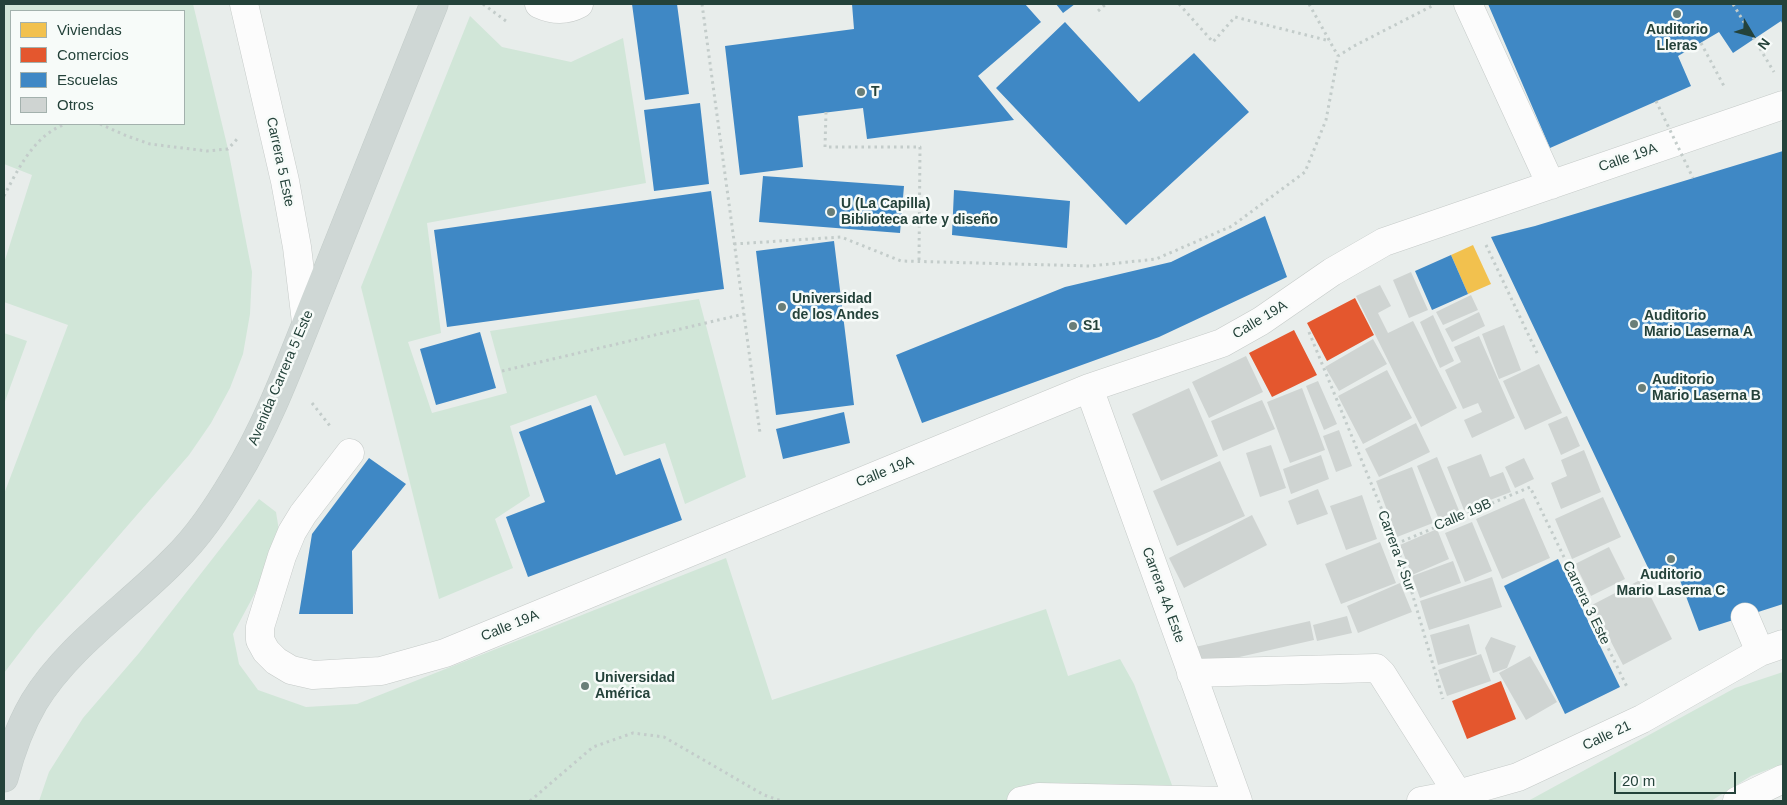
<!DOCTYPE html>
<meta charset="utf-8">
<style>
body{margin:0}
#map{position:relative;width:1787px;height:805px;overflow:hidden;background:#e8edeb;font-family:Helvetica,sans-serif}
canvas{display:block}
.frame{position:absolute;inset:0;border:5px solid #24423a;pointer-events:none}
.legend{position:absolute;left:10px;top:10px;width:175px;height:115px;box-sizing:border-box;background:#f7fbf9;border:1px solid #a3b1ad;margin:0;padding:6px 9px;list-style:none;font-size:15px;color:#24423a}
.legend li{display:flex;align-items:center;gap:10px;height:25px}
.legend b{width:25px;border:1px solid #a3b1ad}
.north{position:absolute;left:1727px;top:10px;width:50px;height:50px;-webkit-text-stroke:4px #f7fbf9;paint-order:stroke;rotate:127deg;font-size:14px;font-weight:700;line-height:20px;text-align:center;color:#24423a}
.north::after{content:'';display:block;margin:auto;width:18px;height:22px;background:#24423a;clip-path:polygon(50% 0,100% 100%,50% 72%,0 100%)}
.scale{position:absolute;left:1614px;top:772px;width:122px;height:22px;box-sizing:border-box;border:2px solid #24423a;border-top:0;padding-left:6px;font-size:15px;line-height:18px;white-space:nowrap;color:#24423a;-webkit-text-stroke:4px #f7fbf9;paint-order:stroke}
</style>
<div id="map">
<canvas width="1787" height="805"></canvas>
<div class="frame"></div>
<ul class="legend">
<li><b style="height:14px;background:#f2c14e"></b>Viviendas</li>
<li><b style="height:14px;background:#e4572e"></b>Comercios</li>
<li><b style="height:14px;background:#3f88c5"></b>Escuelas</li>
<li><b style="height:14px;background:#cfd4d2"></b>Otros</li>
</ul>
<div class="north">N</div>
<div class="scale">20 m</div>
</div>
<script>
const ctx = document.querySelector('canvas').getContext('2d');
ctx.lineJoin = 'round';
function paint(path, color) {
  ctx.fillStyle = color;
  ctx.fill(path, 'evenodd');
}
function stroke(path, color, width, dash) {
  ctx.strokeStyle = color;
  ctx.lineWidth = width;
  ctx.lineCap = dash ? 'butt' : 'round';
  ctx.setLineDash(dash || []);
  ctx.stroke(path);
}
function drawText(font, color, halo, rows, align = 'center') {
  ctx.font = font + ' Helvetica,sans-serif';
  ctx.lineWidth = 5;
  ctx.setLineDash([]);
  ctx.textBaseline = 'middle';
  ctx.strokeStyle = halo;
  ctx.fillStyle = color;
  for (const [text, x, y, turn = 0] of rows) {
    ctx.save();
    ctx.translate(x, y);
    ctx.rotate((+turn || 0) * Math.PI / 180);
    ctx.textAlign = isNaN(turn) ? turn : align;
    if (halo) ctx.strokeText(text, 0, 0);
    ctx.fillText(text, 0, 0);
    ctx.restore();
  }
}
paint(new Path2D(`
 M4,4H193L228,149L252,272L250,314L243,354L230,388L211,423L189,455L36,631L4,673V494L68,325L4,302V263L32,175L4,164ZM11,11H184V124H11Z
 M470,16L502,47L571,62L623,38L646,183L427,223L441,333L408,342L432,413L507,393L490,331L699,299L746,477L685,504L665,443L624,456L596,395L510,426L530,496L495,519L513,568L439,599L361,287Z
 M4,333L27,341L4,404Z
 M259,499L276,512L280,537L255,593L233,634L239,664L258,690L306,707L357,704L726,558L772,700L1046,609L1068,676L1120,659L1134,684L1178,801H39L49,772L83,718L139,653Z
 M1783,672V764L1751,776L1711,801H1528L1735,688Z`), '#d1e6d8');
paint(new Path2D(`
 M1473,245L1491,284L1468,294L1451,255Z`), '#f2c14e');
paint(new Path2D(`
 M1355,298L1374,335L1327,361L1307,323Z
 M1294,330L1317,375L1272,397L1249,353Z
 M1501,681L1516,719L1467,739L1452,701Z`), '#e4572e');
paint(new Path2D(`
 M632,4H677L689,94L645,100Z
 M852,4H1025L1041,22L978,76L1014,120L867,139L863,108L798,116L803,167L740,175L725,46L854,29Z
 M1056,4H1075L1063,13Z
 M1488,4H1783V25L1781,21L1733,53L1719,32L1678,56L1691,86L1550,148Z
 M1065,22L1139,102L1194,53L1249,112L1126,225L996,88Z
 M700,103L709,184L654,191L644,110Z
 M1783,151V604L1699,631L1675,567L1651,574L1491,237L1535,226Z
 M763,176L904,186L900,233L759,222Z
 M954,190L1070,201L1067,248L952,235Z
 M711,191L724,289L447,327L434,230Z
 M1265,216L1287,277L1159,337L922,423L896,355L1065,287L1171,262Z
 M834,241L854,405L776,415L756,251Z
 M1451,255L1468,294L1432,310L1415,271Z
 M480,332L496,388L436,405L420,349Z
 M591,405L616,475L660,458L682,520L528,577L506,517L545,502L519,432Z
 M844,412L850,443L783,459L776,429Z
 M369,458L406,484L352,551L353,614H299L312,534Z
 M1558,559L1620,687L1565,714L1504,586Z`), '#3f88c5');
paint(new Path2D(`
 M1411,272L1428,310L1409,318L1393,280Z
 M1380,285L1391,306L1378,313L1388,333L1413,321L1457,408L1421,427L1356,296Z
 M1471,295L1478,310L1443,325L1436,312Z
 M1479,312L1485,326L1452,342L1445,329Z
 M1433,315L1454,361L1440,368L1420,322Z
 M1504,325L1521,370L1499,379L1482,334Z
 M1479,336L1515,418L1472,438L1464,420L1482,412L1478,403L1463,409L1445,370L1461,362L1454,347Z
 M1373,339L1387,364L1339,391L1325,367Z
 M1246,356L1263,392L1209,418L1192,382Z
 M1539,364L1562,413L1525,430L1503,381Z
 M1387,370L1412,418L1363,444L1338,396Z
 M1318,381L1337,424L1324,430L1306,386Z
 M1189,388L1218,456L1161,481L1132,414Z
 M1302,388L1325,450L1290,463L1267,402Z
 M1262,400L1275,429L1223,451L1211,421Z
 M1567,416L1580,446L1561,455L1548,424Z
 M1416,423L1430,452L1379,477L1365,449Z
 M1339,430L1352,466L1336,472L1323,436Z
 M1271,445L1286,488L1260,497L1246,453Z
 M1584,450L1601,492L1561,509L1551,483L1567,476L1561,460Z
 M1481,454L1490,477L1503,472L1511,492L1464,510L1447,467Z
 M1321,455L1329,479L1291,494L1283,469Z
 M1437,457L1460,513L1440,522L1417,466Z
 M1524,458L1534,479L1515,488L1505,467Z
 M1220,461L1245,516L1177,546L1153,491Z
 M1412,467L1433,523L1397,537L1376,481Z
 M1318,489L1328,514L1297,525L1288,501Z
 M1362,495L1377,539L1346,550L1330,506Z
 M1603,497L1621,537L1572,559L1555,519Z
 M1524,498L1550,558L1502,579L1476,519Z
 M1252,515L1267,545L1184,588L1169,558Z
 M1472,522L1492,571L1465,582L1445,533Z
 M1437,529L1449,559L1412,575L1400,545Z
 M1380,542L1396,583L1341,604L1325,564Z
 M1609,547L1625,579L1591,596L1575,564Z
 M1453,561L1461,583L1420,598L1412,576Z
 M1492,577L1502,607L1429,630L1420,601Z
 M1642,579L1672,639L1623,665L1592,605Z
 M1400,583L1412,612L1358,633L1347,606Z
 M1347,616L1352,633L1317,641L1313,625Z
 M1310,621L1314,640L1200,666L1195,647Z
 M1469,624L1477,654L1438,665L1430,635Z
 M1491,637L1516,646L1507,668L1493,673L1485,648Z
 M1481,654L1491,681L1447,696L1438,670Z
 M1530,656L1557,702L1526,720L1499,673Z`), '#cfd4d2');
const minor = new Path2D(`
 M244,4L285,181L297,247L306,322
 M539,4C552,10 566,11 579,4
 M1468,4L1551,185
 M1089,388L1238,801
 M350,453L303,514L292,532L282,556L260,627V640L266,651L276,661L291,670L313,675L381,671L445,653L1089,388L1222,343L1261,321L1332,272L1384,242L1783,105
 M1745,617L1760,652
 M1191,673L1376,668L1382,674L1458,794
 M1021,801L1039,797L1227,801
 M1421,801L1458,794L1518,777L1642,719L1760,652L1783,644
 M1737,801L1783,779`);
const major = new Path2D(`
 M4,778C11,751 20,726 34,702C69,645 127,608 173,561C198,537 217,508 235,478C271,419 294,353 320,289C358,194 396,99 434,4`);
stroke(minor, '#c5cac8', 29);
stroke(major, '#c3ccc9', 29);
stroke(new Path2D(`
 M483,4L506,21
 M702,4L760,433
 M1179,4L1213,42L1235,17L1330,41
 M1309,4L1338,56
 M1733,4L1774,72
 M1098,11L1106,4
 M1701,43L1725,88
 M826,112L825,147H920L919,261
 M100,124L127,136L150,144L207,151L228,149L238,138
 M4,196C18,169 35,134 66,124
 M734,244L841,237L901,261L1091,266L1156,259L1232,226L1305,172L1326,120L1338,56L1354,46L1432,6
 M1486,245L1538,355
 M1309,332L1396,544L1408,579L1443,699
 M502,371L744,314
 M312,403L330,426
 M1396,544L1530,487L1627,687
 M530,801L593,747L633,733L664,737L764,795L782,801`), '#c3ccca', 3, [2.5, 4]);
stroke(minor, '#fcfcfc', 28);
stroke(major, '#cfd7d5', 28);
stroke(new Path2D(`
 M1656,101L1693,178`), '#c3ccca', 3, [2.5, 4]);
for (const [x, y, r, color] of [
 [1677,14,5,"#697e78"],
 [861,92,5,"#697e78"],
 [831,212,5,"#697e78"],
 [782,307,5,"#697e78"],
 [1634,324,5,"#697e78"],
 [1073,326,5,"#697e78"],
 [1642,388,5,"#697e78"],
 [1671,559,5,"#697e78"],
 [585,686,5,"#697e78"]
]) {
  const dot = new Path2D();
  dot.arc(x, y, r, 0, 2 * Math.PI);
  ctx.fillStyle = color;
  ctx.fill(dot);
  stroke(dot, '#f7fbf9', 2);
}
drawText('bold 14px', '#24423a', '#f7fbf9', [
 ["Auditorio",1677,30,"center"],
 ["Lleras",1677,46,"center"],
 ["T",871,92],
 ["U (La Capilla)",841,204],
 ["Biblioteca arte y diseño",841,220],
 ["Universidad",792,299],
 ["de los Andes",792,315],
 ["Auditorio",1644,316],
 ["Mario Laserna A",1644,332],
 ["S1",1083,326],
 ["Auditorio",1652,380],
 ["Mario Laserna B",1652,396],
 ["Auditorio",1671,575,"center"],
 ["Mario Laserna C",1671,591,"center"],
 ["Universidad",595,678],
 ["América",595,694]
], 'left');
drawText('14px', '#24423a', '#f7fbf9', [
 ["Calle 19A",1628,158,-19],
 ["Carrera 5 Este",280,162,78],
 ["Calle 19A",1260,320,-31],
 ["Avenida Carrera 5 Este",281,378,-67],
 ["Calle 19A",885,472,-22],
 ["Calle 19B",1463,515,-23],
 ["Carrera 4 Sur",1396,551,70],
 ["Carrera 4A Este",1163,595,70],
 ["Carrera 3 Este",1586,603,64],
 ["Calle 19A",510,626,-22],
 ["Calle 21",1607,736,-25]
]);
</script>
